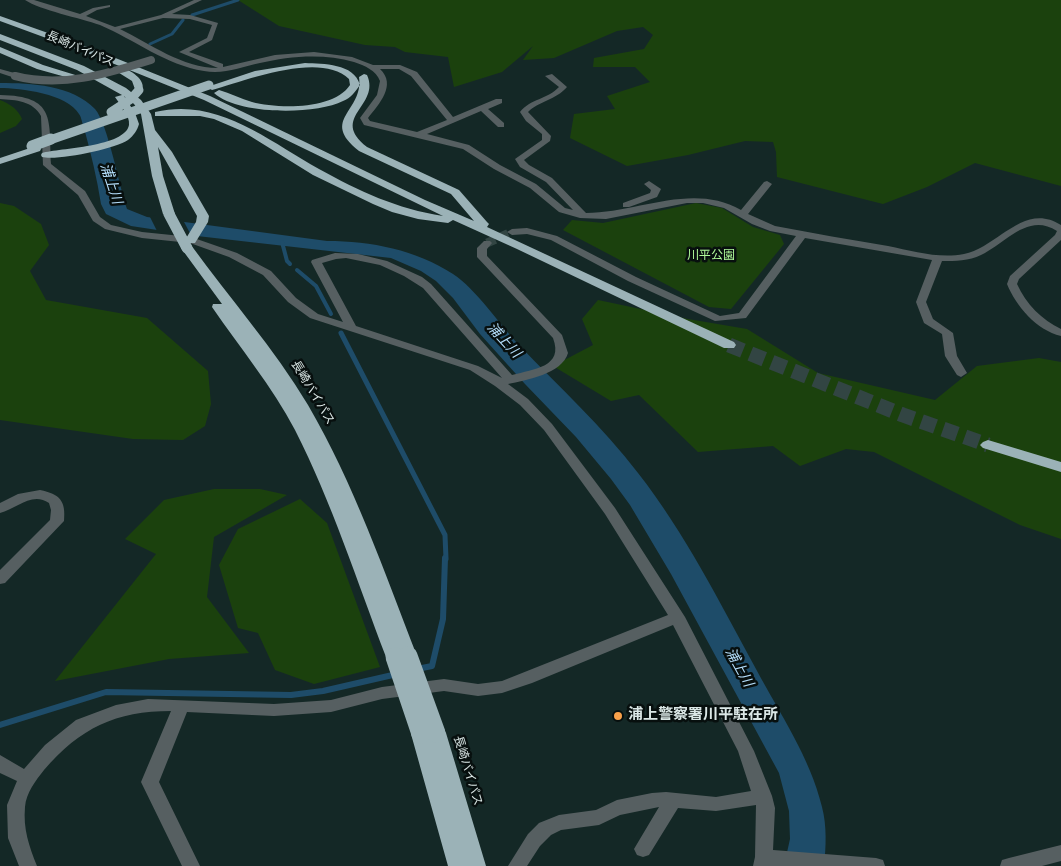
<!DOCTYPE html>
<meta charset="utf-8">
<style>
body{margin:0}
canvas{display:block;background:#142826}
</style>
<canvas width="1061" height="866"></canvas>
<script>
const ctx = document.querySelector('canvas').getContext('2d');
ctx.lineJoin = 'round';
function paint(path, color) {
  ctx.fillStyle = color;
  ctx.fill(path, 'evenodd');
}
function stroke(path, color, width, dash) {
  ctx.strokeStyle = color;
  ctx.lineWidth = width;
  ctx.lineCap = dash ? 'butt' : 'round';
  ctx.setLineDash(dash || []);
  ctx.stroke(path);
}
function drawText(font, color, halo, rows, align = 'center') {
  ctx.font = font + ' "Source Sans 3","Noto Sans JP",sans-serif';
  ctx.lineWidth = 5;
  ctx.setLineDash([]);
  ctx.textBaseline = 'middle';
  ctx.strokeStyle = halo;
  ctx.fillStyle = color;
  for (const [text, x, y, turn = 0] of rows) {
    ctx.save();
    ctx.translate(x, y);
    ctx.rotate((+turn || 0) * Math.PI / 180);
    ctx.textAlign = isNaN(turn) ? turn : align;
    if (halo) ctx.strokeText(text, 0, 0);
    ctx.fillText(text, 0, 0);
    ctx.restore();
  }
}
paint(new Path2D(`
 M238,0H1061V186L975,163L927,187L883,204L777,177L776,152L773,142L745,141L688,155L627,166L570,138L574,114L615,109L607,96L650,82L635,67H593L594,58L644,49L653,35L643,27L617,31L554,58L523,60L533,46L502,72L454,87L448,57L405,52L395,47L365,45L279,26Z
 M0,100C10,104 18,109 22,119L16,126L0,133Z
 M0,203L14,206L41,224L49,245L30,271L46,300L147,318L208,371L211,404L205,426L183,440L133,439L0,420Z
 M696,203L722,208L753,227L780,235L784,244L731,309L709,307L563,230L572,220L603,223Z
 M598,300L688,319L747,329L818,373L935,400L977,366L1039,358L1061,362V539L1020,525L874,452L846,449L800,466L773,446L698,452L639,395L611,401L553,366L593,345L582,319Z
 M214,489H260L287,495L214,537L207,597L249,653L169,659L55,681L156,554L125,539L164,500Z
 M300,499L327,523L380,667L314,684L275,670L258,633L238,628L219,565L238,529Z`), '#1b410d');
paint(new Path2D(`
 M0,83C31,83 72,85 95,109C108,124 119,186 127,209L147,217L327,241C371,241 416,250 453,274C476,289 499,324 519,345C559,387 603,427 638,473C685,533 720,603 756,669C780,714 810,757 822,807C827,826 826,847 824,866H784L790,839L789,811L779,773L671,574L630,505L611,479L576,437L525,384L480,334L453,298L436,281L421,271L391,258L197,236L131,226L106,214L101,204C97,179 91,153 84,128C82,124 82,118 79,114C68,94 20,88 0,88Z`), '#1e4c69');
paint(new Path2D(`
 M149,215L183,220L192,237L158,233Z`), '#142826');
stroke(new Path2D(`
 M192,15L238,0
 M150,44L172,34L183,20`), '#1e4c69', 3);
stroke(new Path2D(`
 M282,242L287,261L290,264
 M297,270L316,286L331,314`), '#1e4c69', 4);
stroke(new Path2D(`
 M341,333L445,535L446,559`), '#1e4c69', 5);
stroke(new Path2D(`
 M417,669L432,666L443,619L445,558
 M0,725L106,692L291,695L323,691L397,674`), '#1e4c69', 6);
stroke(new Path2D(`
 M487,243L512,232`), '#324543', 9, [9, 5]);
stroke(new Path2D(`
 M729,345L903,415L988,445`), '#324543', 15, [15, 8]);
paint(new Path2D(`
 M25,0H34L80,14L93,8L110,5V7L97,10L86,16L115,27L161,15L194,0H202L172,14L190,15L218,23L212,40L189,52L223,64V67L275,55L314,52L352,57L373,65H400L417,72L453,117L496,99H502V103L488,109L504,123V127H498L481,111L427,134L469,145L500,165L536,184L565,208L573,210L546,182L520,167L515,159L542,140V134L526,121L520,112C530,99 548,99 559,87L545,76L552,74L567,87C556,100 539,101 528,112L551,136L550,141L524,160L529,165L552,178L586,213C638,213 692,182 741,210L764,182L767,181L772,184L748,214L775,226C813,233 851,240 888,246C913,251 939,259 964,254C998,247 1024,201 1061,225V240L1019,279L1017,284C1026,304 1042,320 1061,329V336C1036,330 1016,306 1007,284L1010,276L1055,235L1057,231C1028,212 1006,243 981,255C969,261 955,261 942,261L926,302L933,319L953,333L957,356L967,373L961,377L957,375L945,356L942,334L924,323L916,302L932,260L805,238L746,318L715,321L628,281L551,240L527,234L512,235L507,232L512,229L527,228L557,236L636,277L720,316L739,313L796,236L770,231L752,224L724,208L703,203H687L606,219L580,218L559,212L530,188L494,169L463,149L364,125L360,118L377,95L380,81C376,70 365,66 354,62C324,53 289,56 260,63C241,67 223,75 204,71C166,65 135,40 100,25C80,18 40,10 25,0ZM163,18L190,19L212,25L207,38L179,52L218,68C182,68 151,44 120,29ZM380,69H399L411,76L447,120L417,132L370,121L368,118C379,104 397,85 380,69Z
 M0,69L18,74L19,76L15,78L0,73Z
 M0,95C56,96 49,119 51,164L85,191L100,217L111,225L142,232L191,237L237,253L271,271L296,298L318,314L343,322L311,262L312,260L335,253L358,254L387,261L422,277L431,284L512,375C534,369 564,367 553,338L477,257V248L484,241H490L492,243L487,249V256L562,335L568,353C562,374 526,380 508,384L528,399L552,424L615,508L685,617L754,751L772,796L775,808L773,850L876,858L883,860L885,866H753L755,857L756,805L716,811L678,808L649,855L643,857L637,855L634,849L659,807L620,815L599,825L561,830L551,835L540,846L527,866H508L528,834L539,823L559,815L596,810L617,800L652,793L666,792L716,797L751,791L738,751L673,625L532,683L502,693L478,696L444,691L382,699L331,712L274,716L187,712L159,782L200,866H182L141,782L171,711C116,711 80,728 44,770C36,780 26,793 25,807C23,829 29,846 37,866H19L8,838L7,805L17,781L0,773V755L24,769L45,745L76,720L116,705L148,699L274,704L331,700L382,687L444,679L478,684L502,681L668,615L605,514L544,430L520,405L495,386L470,370L310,318L288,302L263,275L229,257L190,243L142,238L105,229L93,221L78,195L43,165L41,116C33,101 16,100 0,99ZM346,258L380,265L404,276L423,288L502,378L478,366L356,326L322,263L336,259Z
 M649,181L661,189L657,197L629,207H623V203L650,193L651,190L644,184Z
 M40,490C60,494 66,501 64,521L5,583L0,584V570L50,520L51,510L49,503C32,491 16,509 0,513V503L18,494Z
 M1061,845V861L1042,866H1000L1002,860L1009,858Z`), '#565f61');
paint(new Path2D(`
 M0,16L93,49L210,96L425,200L474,221L451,194L359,151C319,119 364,112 359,77L364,74L367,75C381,106 329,117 367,147L459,190L487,222L489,224L487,227L734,342L736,345L734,348H724L517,249L453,220L448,223L418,219L392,212L373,204L313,175L242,131L214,119L200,116H155V112C218,97 267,140 319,169C359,191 397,209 443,216L204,100L87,53L0,21Z
 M0,34L84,66L126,88L141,100L151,114L155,130L172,152L209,216L208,222L195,243H187L185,240L196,222L197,216L158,147L163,176L175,214L169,217L163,214L152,176L141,114L134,104L124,96L135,113L139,124C137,131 134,135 128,140C115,149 57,161 42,157L41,155L42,153C60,148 125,147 129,125C130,115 120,105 115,97L122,95L77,70L0,40Z
 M0,47L43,65L85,78L80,81L37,69L0,53Z
 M305,63C323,64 354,63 360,85C355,92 351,98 343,101C315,115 238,115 214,93L219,90C230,93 241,99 252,102C278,109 334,110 350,85L349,79C320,51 245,81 212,90L207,87L255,71Z
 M119,66C130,70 147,79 142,92H136L132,81L116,71V67Z
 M36,146L40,147L41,149L40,151L0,164V158Z
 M187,244L191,245C230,299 274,348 308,405C354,484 384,571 417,656L415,661C408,663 395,664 388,662L386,657C357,581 332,503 295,430C272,386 240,348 212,307L213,304H222L181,248Z
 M988,440L1061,462V472L983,448L980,445L983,442Z
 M436,725L443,727L446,733L486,866H448L411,734L414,728L421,726L428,729Z`), '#9bb2b7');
stroke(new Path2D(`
 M15,76C62,88 106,74 151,60`), '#565f61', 8);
stroke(new Path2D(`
 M111,112L131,99L139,90
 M47,141L209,85`), '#9bb2b7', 9);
stroke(new Path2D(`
 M32,146L51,139
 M169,214L187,248`), '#9bb2b7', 11);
stroke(new Path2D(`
 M408,656L436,733
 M395,657L421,734`), '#9bb2b7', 19);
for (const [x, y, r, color] of [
 [618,716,5,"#f8a14a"]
]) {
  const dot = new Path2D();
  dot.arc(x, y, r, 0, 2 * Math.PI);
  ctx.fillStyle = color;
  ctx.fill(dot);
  stroke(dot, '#070f0e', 2);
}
drawText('12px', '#dbe7e6', '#070f0e', [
 ["長崎バイパス",80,50,23],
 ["長崎バイパス",312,393,59],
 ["長崎バイパス",467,771,73]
]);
drawText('12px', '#b1fc9a', '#070f0e', [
 ["川平公園",711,256]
]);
drawText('italic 14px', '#b3dcf9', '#070f0e', [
 ["浦上川",110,184,72],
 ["浦上川",503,341,47],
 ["浦上川",738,668,61]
]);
drawText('bold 15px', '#dbe7e6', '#070f0e', [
 ["浦上警察署川平駐在所",628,716]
], 'left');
</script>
